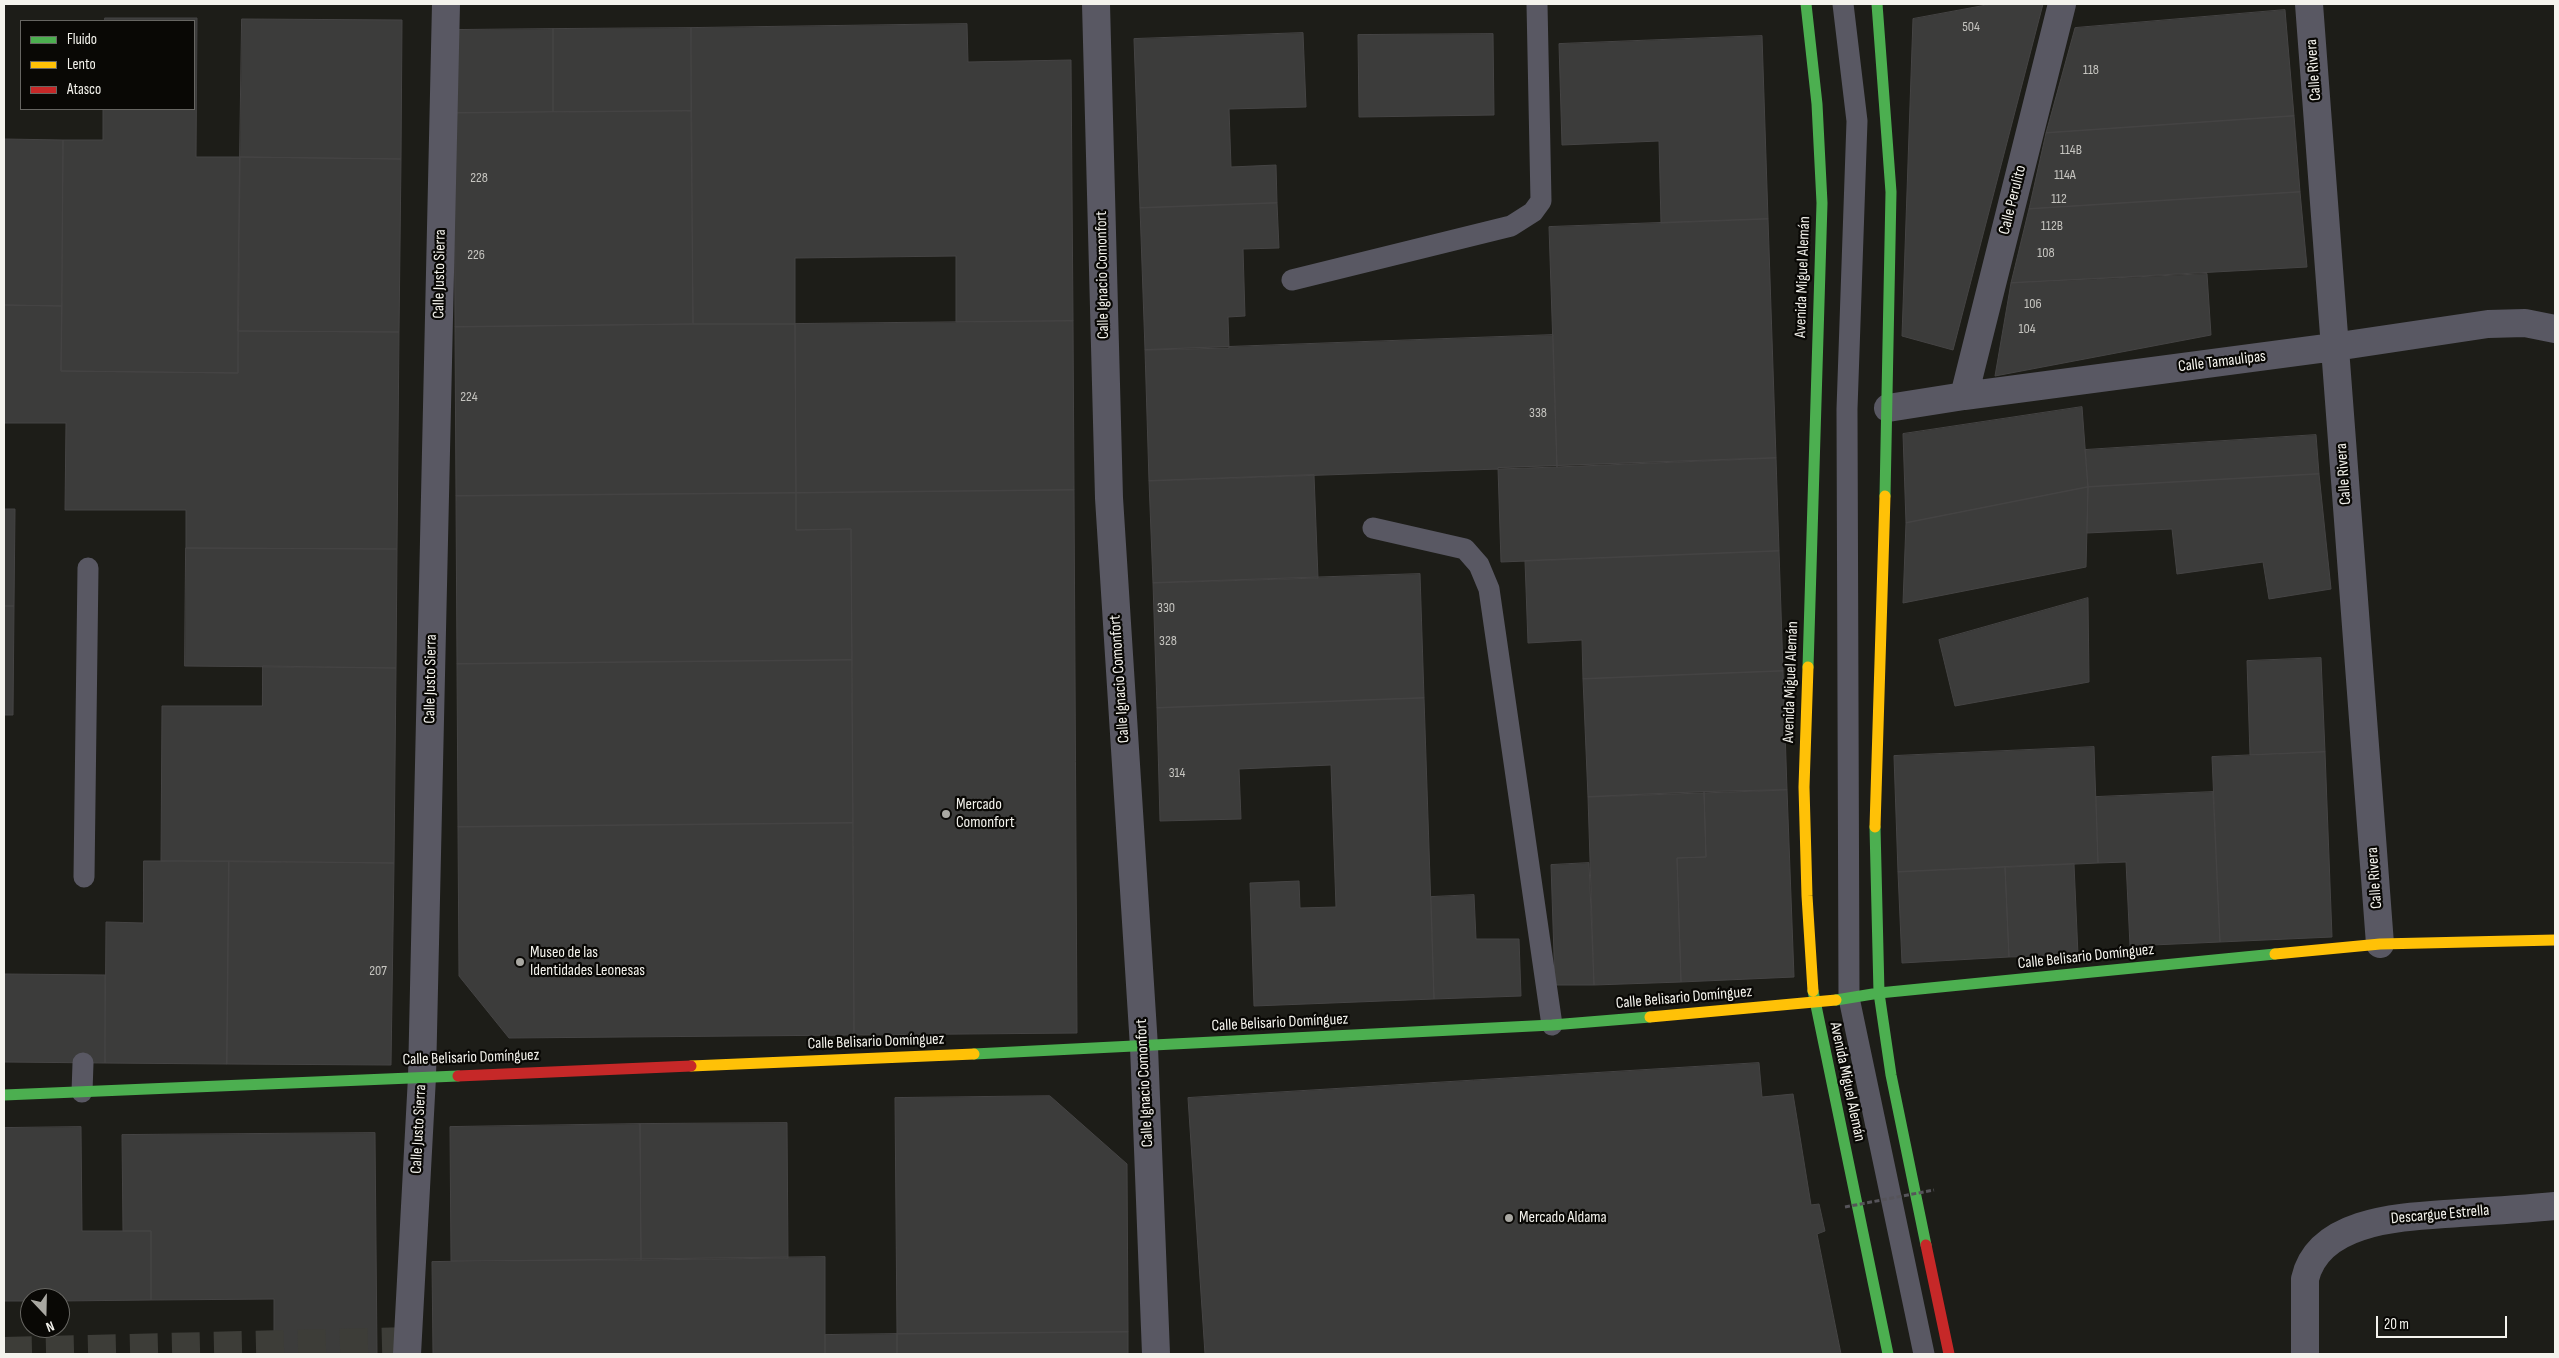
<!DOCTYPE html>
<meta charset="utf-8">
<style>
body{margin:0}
#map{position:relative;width:2559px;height:1358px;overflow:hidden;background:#1d1d18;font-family:"Sofia Sans Condensed",sans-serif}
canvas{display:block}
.frame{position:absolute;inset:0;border:5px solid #f4f3ed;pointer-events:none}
.legend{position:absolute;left:20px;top:20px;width:175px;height:90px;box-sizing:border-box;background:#090805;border:1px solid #676662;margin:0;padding:6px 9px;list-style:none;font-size:15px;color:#f4f3ed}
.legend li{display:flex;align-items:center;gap:10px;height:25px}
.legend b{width:25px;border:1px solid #676662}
.north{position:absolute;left:20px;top:1288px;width:50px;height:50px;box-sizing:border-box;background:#090805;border:1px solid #676662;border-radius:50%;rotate:159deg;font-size:14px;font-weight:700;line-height:20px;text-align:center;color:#f4f3ed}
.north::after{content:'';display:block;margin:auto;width:18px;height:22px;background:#a9a8a2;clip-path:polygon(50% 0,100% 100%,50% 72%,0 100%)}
.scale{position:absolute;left:2376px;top:1316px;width:131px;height:22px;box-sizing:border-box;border:2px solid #f4f3ed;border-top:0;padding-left:6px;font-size:15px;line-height:18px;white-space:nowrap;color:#f4f3ed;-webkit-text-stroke:4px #090805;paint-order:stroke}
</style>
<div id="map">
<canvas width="2559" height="1358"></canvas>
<div class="frame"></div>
<ul class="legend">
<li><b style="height:6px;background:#4caf50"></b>Fluido</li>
<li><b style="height:6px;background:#ffc107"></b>Lento</li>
<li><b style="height:6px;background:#c62828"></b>Atasco</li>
</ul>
<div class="north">N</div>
<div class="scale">20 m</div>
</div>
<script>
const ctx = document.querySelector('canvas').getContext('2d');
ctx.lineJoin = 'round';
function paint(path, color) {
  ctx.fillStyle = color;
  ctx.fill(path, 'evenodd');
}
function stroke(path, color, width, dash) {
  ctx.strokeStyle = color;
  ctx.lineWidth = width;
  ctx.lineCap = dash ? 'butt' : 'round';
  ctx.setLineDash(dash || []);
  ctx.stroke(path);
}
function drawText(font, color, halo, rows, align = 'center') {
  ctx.font = font + ' "Sofia Sans Condensed",sans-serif';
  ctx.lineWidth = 4.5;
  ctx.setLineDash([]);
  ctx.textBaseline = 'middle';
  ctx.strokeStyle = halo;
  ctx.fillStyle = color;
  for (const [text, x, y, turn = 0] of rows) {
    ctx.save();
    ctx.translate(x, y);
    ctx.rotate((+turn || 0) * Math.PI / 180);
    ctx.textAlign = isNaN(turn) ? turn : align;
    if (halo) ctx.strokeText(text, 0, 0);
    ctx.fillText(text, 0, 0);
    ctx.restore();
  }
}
const building = new Path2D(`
 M1992,4H2043L1953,350L1902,336L1913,19Z
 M2285,10L2294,116L2046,133L2075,28Z
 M105,18H197L196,157H240L238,373L61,371L63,140H103V109H194V21H105Z
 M242,19L402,20L401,159L240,157Z
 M967,24L968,62L1071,60L1073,321L956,322V256L795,258V324H693L691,28Z
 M691,28V111L553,112V29Z
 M553,29V112L454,113L453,30Z
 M1303,33L1306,107L1229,109L1231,167L1276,165L1277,203L1140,208L1134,39Z
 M1493,34L1494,115L1359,117L1358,35Z
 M1762,36L1768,219L1661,223L1659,141L1562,145L1559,44Z
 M691,111L693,324L455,327L454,113Z
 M2294,116L2300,192L2029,209L2046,133Z
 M4,139L63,140L62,306L4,305Z
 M240,157L401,159L399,332L238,331Z
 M2300,192L2307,267L2011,283L2029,209Z
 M1277,203L1279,248L1243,249L1245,316L1228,317L1229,348L1145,350L1140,208Z
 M1768,219L1776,458L1557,467L1549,227Z
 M2207,274L2211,335L1995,376L2011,283Z
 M4,305L62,306L61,371L238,373V331L399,332L397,549L186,548V510H65L66,423H4Z
 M1073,321L1074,490L796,493L795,324Z
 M693,324H795L796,493L456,496L455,327Z
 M1553,335L1557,467L1149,481L1145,350Z
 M2082,407L2088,487L1906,523L1903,434Z
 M2316,435L2319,474L2088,487L2085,450Z
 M1776,458L1779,551L1501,562L1498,468Z
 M2319,474L2331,589L2269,599L2263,562L2177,574L2172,529L2087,533L2088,487Z
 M1314,475L1318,578L1153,583L1149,481Z
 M2088,487L2086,567L1903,603L1906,523Z
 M1074,490L1077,1033L854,1035L851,529L796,530V493Z
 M796,493V530L851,529L852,660L457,664L456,496Z
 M4,509H15L14,606H4Z
 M186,548L397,549L396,668L185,666Z
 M1779,551L1783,671L1583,679L1582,640L1528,643L1525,561Z
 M1420,574L1424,698L1157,708L1153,583Z
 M2088,598L2089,682L1955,706L1939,640Z
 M4,606H14L13,715H4Z
 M2321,658L2325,752L2250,755L2247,661Z
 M852,660L853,823L458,827L457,664Z
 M263,666L396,668L394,863L161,861L162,706H262Z
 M1783,671L1787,790L1588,797L1583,679Z
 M1424,698L1434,999L1254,1006L1250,883L1299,881L1300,908L1336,907L1331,765L1239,769L1241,819L1160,821L1157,708Z
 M2094,747L2098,863L1898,872L1894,756Z
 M2325,752L2332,937L2220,942L2212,757Z
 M1787,790L1794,977L1681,982L1677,858L1706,857L1704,792Z
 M1704,792L1706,857L1677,858L1681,982L1594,985L1588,797Z
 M2213,792L2220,942L2130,946L2126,862L2098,863L2096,797Z
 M853,823L854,1035L509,1038L459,976L458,827Z
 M144,861H229L227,1064L105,1063L106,922L143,923Z
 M229,861L394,863L391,1065L227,1064Z
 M1589,863L1594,985H1555L1551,865Z
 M2074,864L2078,955L2009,957L2005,867Z
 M2005,867L2009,957L1902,963L1898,872Z
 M1474,895L1476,939H1519L1521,996L1434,999L1431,897Z
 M4,974L105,975V1063L4,1062Z
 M1759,1063L1762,1097L1793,1094L1811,1205L1819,1204L1825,1231L1817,1234L1841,1354H1205L1188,1098Z
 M1050,1096L1127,1164L1128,1332L897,1334L895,1098Z
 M787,1123L788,1258L641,1260L640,1124Z
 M640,1124L641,1260L451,1261L450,1127Z
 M81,1127L82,1231H151V1300L60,1301V1298H30V1301H4V1128Z
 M375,1133L377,1354H274V1299L151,1300V1231H123L122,1135Z
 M825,1257V1354H433L432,1262Z
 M1128,1332V1354H897V1334Z
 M897,1334V1354H825V1335Z`);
paint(building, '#3c3c3b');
stroke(building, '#454444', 1);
stroke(new Path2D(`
 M4,1351L408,1341`), '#3d3d38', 28, [28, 14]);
stroke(new Path2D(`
 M1843,4L1857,121L1847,409L1849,998L1924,1354
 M1292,280L1511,226L1533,212L1541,201L1537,4
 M1373,528L1465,549L1479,565L1489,589L1552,1025
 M84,877L88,568
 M82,1092L83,1063`), '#595863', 21);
stroke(new Path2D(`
 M1096,4L1109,498L1144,1047L1156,1354
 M2309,4L2380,944
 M1964,396L2062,4
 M1888,408L1964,396L2334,347L2488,324L2525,323L2555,329
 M407,1354L422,1077L446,4
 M2305,1354V1279C2319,1217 2409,1217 2459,1213C2491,1211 2523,1209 2555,1206`), '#595863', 28);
stroke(new Path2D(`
 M1806,4L1817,104L1822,203L1808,667
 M1877,4L1891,192L1885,496
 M1875,827L1879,993L1891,1075L1926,1245
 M1813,991L1888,1354
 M1836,1000L1879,993L2275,954
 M974,1054L1552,1025L1650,1017
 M4,1095L458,1076`), '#4caf50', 11);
stroke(new Path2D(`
 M1808,667L1804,787L1807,896L1813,991
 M1875,827L1885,496
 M2275,954L2380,944L2555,940
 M1650,1017L1836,1000
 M691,1066L974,1054`), '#ffc107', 11);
stroke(new Path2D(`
 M458,1076L691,1066
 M1926,1245L1949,1354`), '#c62828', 11);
stroke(new Path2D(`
 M1845,1207L1934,1190`), '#56545a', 3, [5, 2.5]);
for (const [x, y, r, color] of [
 [946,814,5,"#a9a8a2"],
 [520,962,5,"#a9a8a2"],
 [1509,1218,5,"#a9a8a2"]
]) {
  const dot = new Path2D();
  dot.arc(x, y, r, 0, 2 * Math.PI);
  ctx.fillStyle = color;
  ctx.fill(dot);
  stroke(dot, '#090805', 2);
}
drawText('14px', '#c6c5c0', null, [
 ["504",1971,27],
 ["118",2091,70],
 ["114B",2071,150],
 ["114A",2065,175],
 ["228",479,178],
 ["112",2059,199],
 ["112B",2052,226],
 ["108",2046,253],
 ["226",476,255],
 ["106",2033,304],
 ["104",2027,329],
 ["224",469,397],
 ["338",1538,413],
 ["330",1166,608],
 ["328",1168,641],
 ["314",1177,773],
 ["207",378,971]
]);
drawText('16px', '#f4f3ed', '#090805', [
 ["Calle Rivera",2314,70,-94],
 ["Calle Perulito",2013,200,-76],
 ["Calle Justo Sierra",440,274,-89],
 ["Calle Ignacio Comonfort",1103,275,-91],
 ["Avenida Miguel Alemán",1803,277,-88],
 ["Calle Tamaulipas",2222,362,-7],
 ["Calle Rivera",2344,474,-94],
 ["Calle Justo Sierra",431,679,-89],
 ["Calle Ignacio Comonfort",1120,679,-94],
 ["Avenida Miguel Alemán",1791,682,-88],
 ["Calle Rivera",2375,878,-94],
 ["Calle Belisario Domínguez",2086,957,-6],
 ["Calle Belisario Domínguez",1684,998,-5],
 ["Calle Belisario Domínguez",1280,1023,-3],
 ["Calle Belisario Domínguez",876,1042,-2],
 ["Calle Belisario Domínguez",471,1058,-2],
 ["Avenida Miguel Alemán",1847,1082,78],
 ["Calle Ignacio Comonfort",1145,1083,-93],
 ["Calle Justo Sierra",419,1129,-87],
 ["Descargue Estrella",2440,1215,-5]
]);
drawText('16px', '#f4f3ed', '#090805', [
 ["Mercado",956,805],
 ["Comonfort",956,823],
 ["Museo de las",530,953],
 ["Identidades Leonesas",530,971],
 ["Mercado Aldama",1519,1218]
], 'left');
</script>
